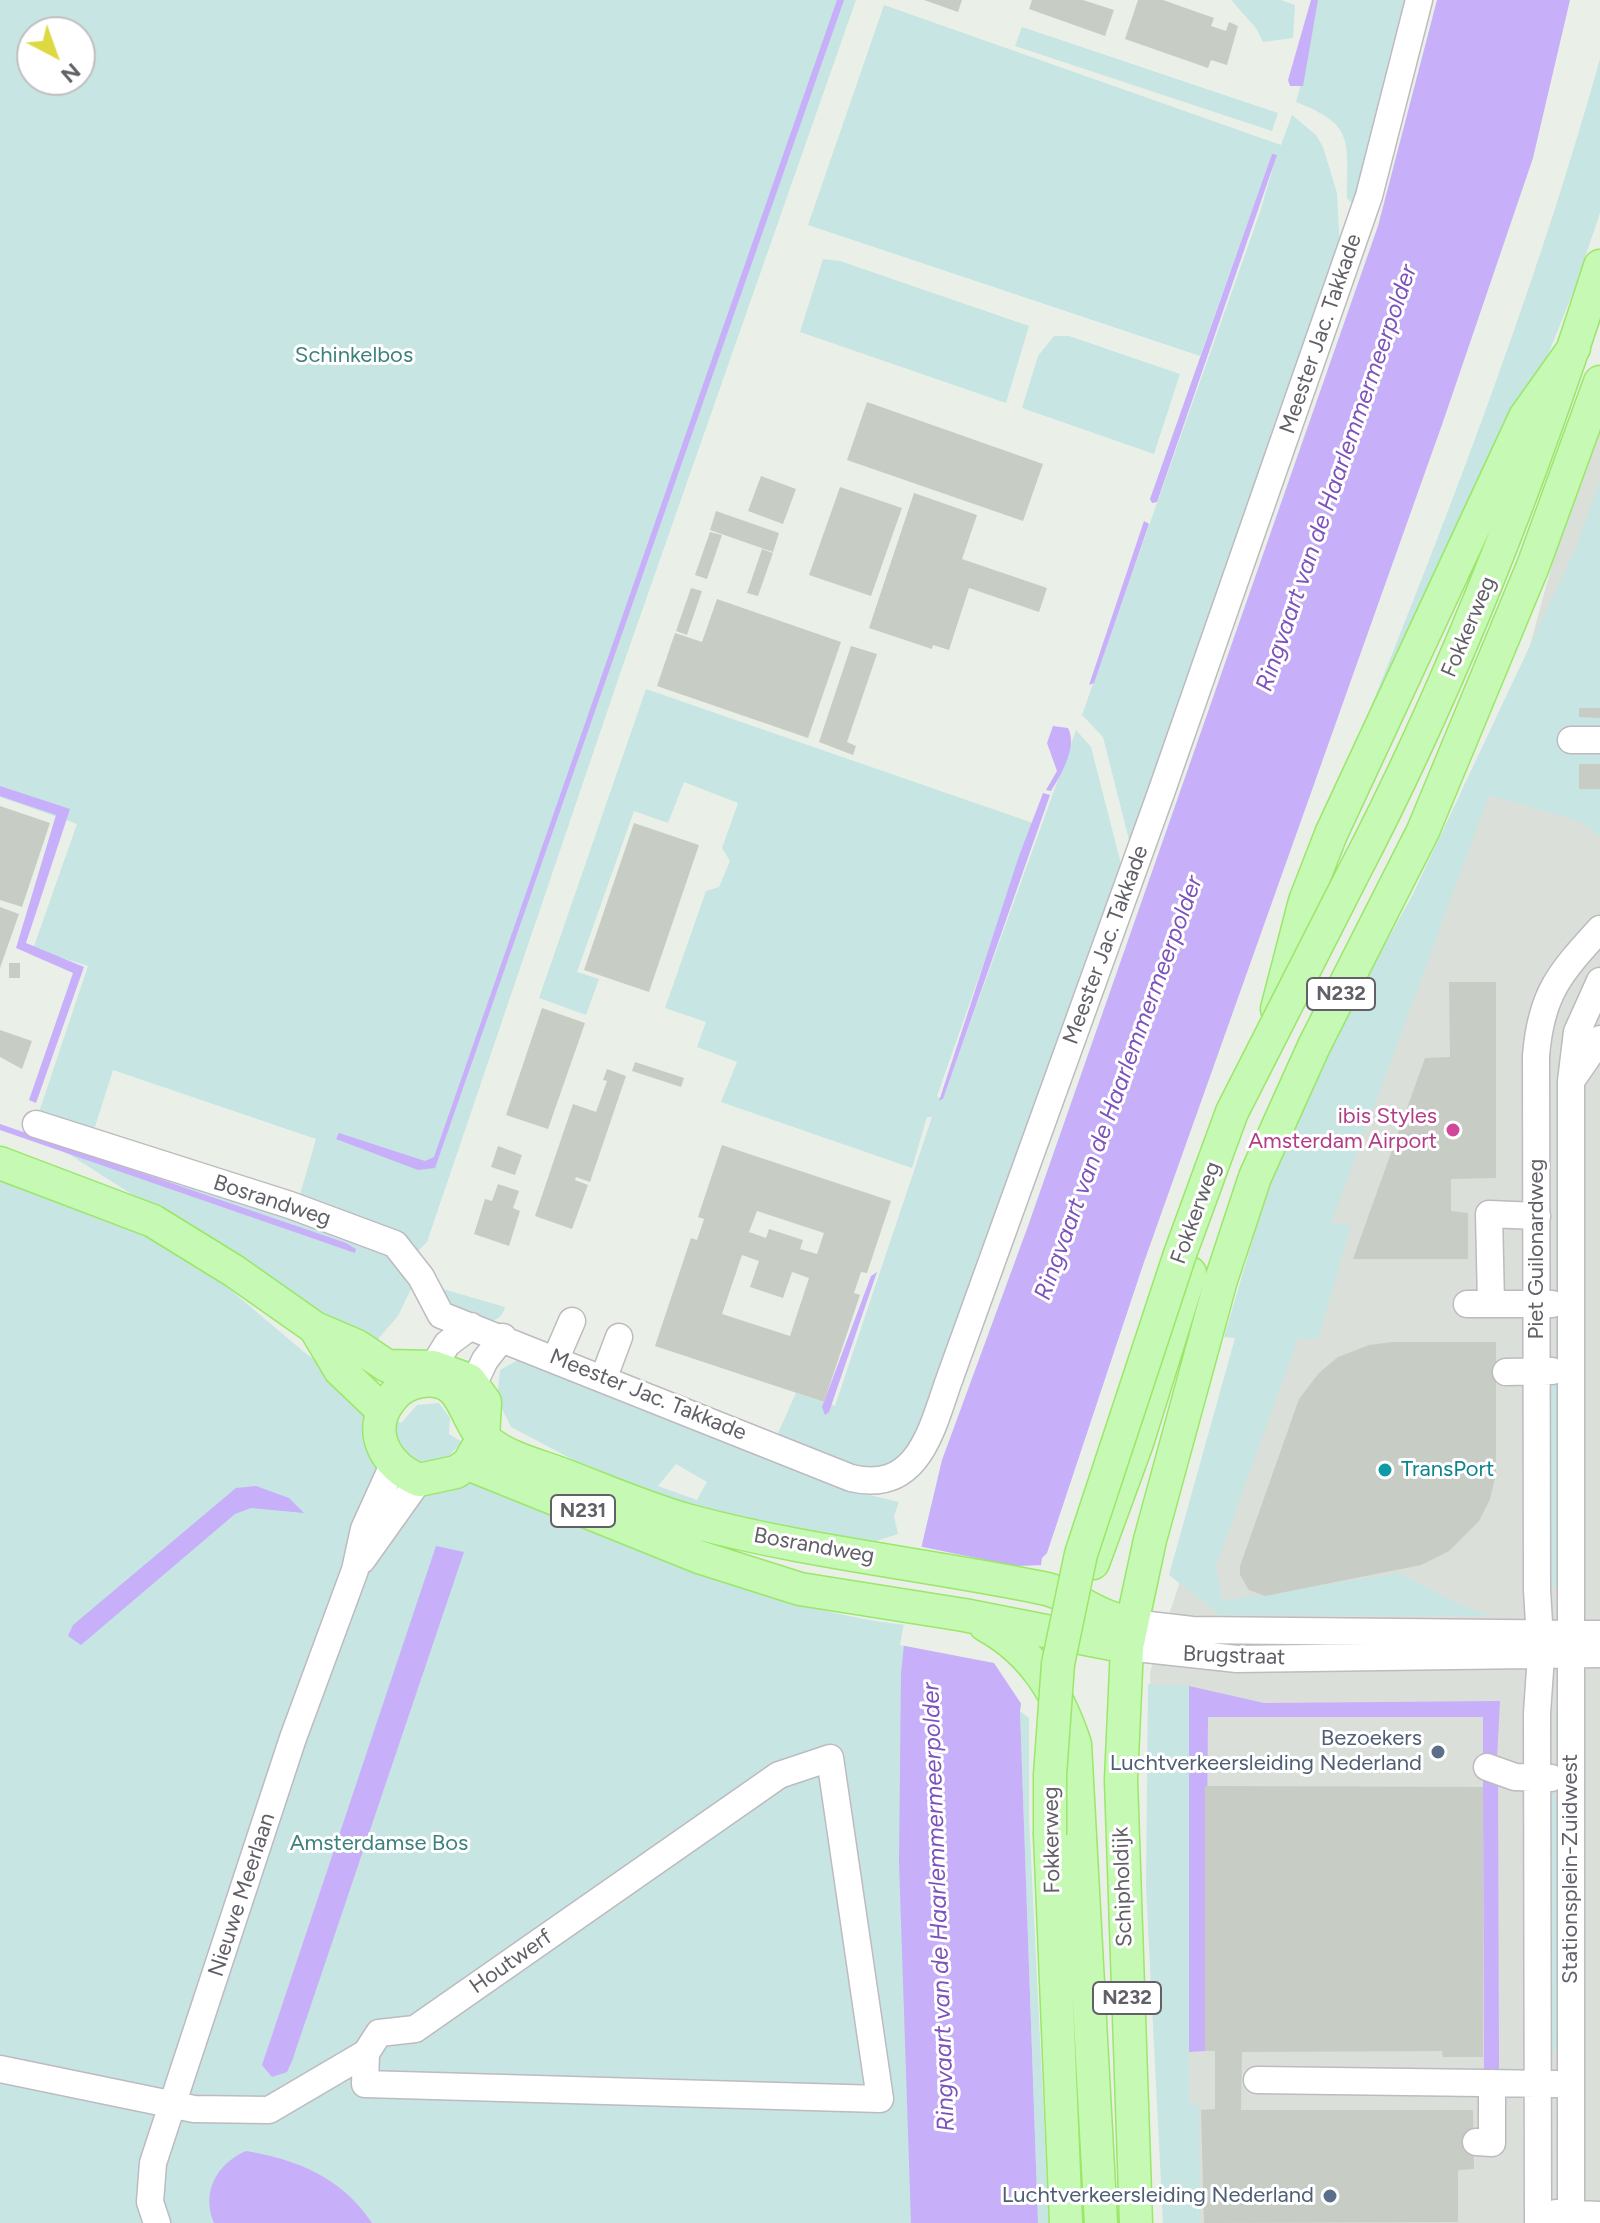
<!DOCTYPE html>
<style>
body{margin:0}
#map{position:relative;width:1600px;height:2223px;overflow:hidden;background:#eaf0e8;font-family:Figtree,sans-serif}
canvas{display:block}
.north{position:absolute;left:16px;top:16px;width:80px;height:80px;box-sizing:border-box;background:#fff;border:2px solid #c0bfc2;border-radius:50%;rotate:139deg;font-size:22px;font-weight:700;line-height:32px;text-align:center;color:#625f67}
.north::after{content:'';display:block;margin:auto;width:28px;height:36px;background:#ddd941;clip-path:polygon(50% 0,100% 100%,50% 72%,0 100%)}
</style>
<div id="map">
<canvas width="1600" height="2223"></canvas>
<div class="north">N</div>
</div>
<script>
const ctx = document.querySelector('canvas').getContext('2d');
ctx.lineJoin = 'round';
function paint(path, color) {
  ctx.fillStyle = color;
  ctx.fill(path, 'evenodd');
}
function stroke(path, color, width, dash) {
  ctx.strokeStyle = color;
  ctx.lineWidth = width;
  ctx.lineCap = dash ? 'butt' : 'round';
  ctx.setLineDash(dash || []);
  ctx.stroke(path);
}
function drawText(font, color, halo, rows, align = 'center') {
  ctx.font = font + ' Figtree,sans-serif';
  ctx.lineWidth = 6;
  ctx.setLineDash([]);
  ctx.textBaseline = 'middle';
  ctx.strokeStyle = halo;
  ctx.fillStyle = color;
  for (const [text, x, y, turn = 0] of rows) {
    ctx.save();
    ctx.translate(x, y);
    ctx.rotate((+turn || 0) * Math.PI / 180);
    ctx.textAlign = isNaN(turn) ? turn : align;
    if (halo) ctx.strokeText(text, 0, 0);
    ctx.fillText(text, 0, 0);
    ctx.restore();
  }
}
paint(new Path2D(`
 M1600,389V2223H1163L1150,1672L1273,1300L1514,704Z`), '#dbdfda');
paint(new Path2D(`
 M0,0H856L622,668L427,1242L417,1252L299,1198L316,1139L113,1070L94,1130L39,1112L88,966L33,949L77,824L0,797ZM32,32H80V80H32Z
 M1231,0H1281L1295,5L1293,38L1263,42L1256,28Z
 M1318,0H1411L1358,200L1352,203L1347,198C1347,140 1355,125 1296,102C1306,69 1310,35 1318,0Z
 M884,5L1281,145L1292,115L1316,135L1323,147L1337,193L1340,248L1131,848L1103,737L1082,715L1259,215L1273,168L1272,155L1200,356L808,225Z
 M1022,27L1278,113L1272,131L1015,46Z
 M1600,59V213L1574,290L1547,357L1468,510L1338,789C1435,549 1530,309 1600,59Z
 M823,259L840,261L1029,326L1006,403L800,332Z
 M1054,336H1069L1180,374L1154,454L1022,408L1038,356Z
 M1600,480V837L1579,821L1489,795L1331,1223L1351,1225L1318,1339L1298,1338L1216,1566L1222,1601L1399,1573L1462,1606L1491,1616L1220,1615L1169,1575L1235,1338L1224,1337L1269,1185L1291,1133L1355,998L1412,896L1575,550Z
 M646,689L1033,823L937,1096L942,1101L1076,730L1091,747L1122,868L922,1434L897,1463L878,1473L785,1441L778,1433L796,1393L835,1406L932,1117H927L912,1168L721,1102L737,1062L697,1047L706,1022L665,1008L706,891L719,887L730,861L722,848L738,803L684,782L668,823L634,811L577,972L599,979L586,1015L539,998Z
 M33,1127L392,1255L412,1287L398,1316L371,1347L64,1151L303,1228L31,1135Z
 M0,1166L149,1221L304,1352L401,1423L417,1405L439,1403L450,1418L449,1434L462,1442L450,1455L474,1471C613,1532 753,1608 906,1625L1000,2223H0Z
 M436,1287L505,1307C498,1334 467,1315 449,1309Z
 M534,1360L853,1491L899,1502L894,1516L898,1534L873,1542L715,1515L602,1475L511,1427L497,1399L500,1370L516,1361ZM676,1464L707,1482L697,1500L658,1486Z
 M1560,1382L1561,1587H1547L1548,1383Z
 M1148,1684L1189,1686V2104L1199,2106L1200,2223H1163L1146,1887Z
 M1020,1711L1029,1718V1816L1049,2223H1038Z
 M1552,1790L1562,1811L1558,2051L1549,2050L1547,1791Z`), '#c7e5e2');
paint(new Path2D(`
 M837,0H844L435,1168L418,1170L336,1139L339,1133L425,1161L434,1157Z
 M1311,0H1318L1303,86H1290L1288,80Z
 M1437,0H1570L1533,158L1444,419L1144,1262L1047,1553L1042,1558L1020,1711L1038,2223H911L899,1862L901,1674L906,1625L923,1540L942,1460L1028,1226L1378,226Z
 M1272,154L1277,155L1157,502L1152,503L1150,499Z
 M1144,521L1149,524L1094,683L1089,685Z
 M1053,726L1068,728C1078,746 1061,775 1051,791L1046,790L1057,771L1047,743Z
 M0,786L70,809L26,943L84,967L36,1103L29,1100L73,973L16,948L56,815L0,796Z
 M1043,793L1050,795L943,1099L939,1101L1019,856Z
 M0,1124L346,1243L356,1249L355,1253L0,1130Z
 M877,1272L829,1412L825,1415L822,1407L871,1276Z
 M256,1486L289,1498L304,1513L251,1508L235,1514L81,1645L68,1636L73,1625L236,1488Z
 M436,1546L464,1552L292,2061L287,2072L272,2077L262,2065Z
 M1189,1686L1264,1703L1500,1701L1497,1759L1483,1760V1717H1208L1205,2051L1189,2052Z
 M1483,1778H1498L1499,2069L1484,2070Z
 M246,2151C298,2160 341,2177 372,2223H214C201,2193 216,2164 246,2151Z`), '#c7aff9');
paint(new Path2D(`
 M918,1546L1015,1566L1045,1565L1024,1708L994,1663L900,1645Z`), '#eaf0e8');
paint(new Path2D(`
 M924,0H962L958,12Z
 M1032,0H1083L1114,10L1105,36L1029,9Z
 M1138,0H1163L1214,18L1211,26L1226,31L1229,22L1238,26L1227,65L1211,60L1208,68L1125,39Z
 M867,402L1043,464L1023,521L847,460Z
 M761,476L796,489L783,524L748,511Z
 M840,487L902,508L871,596L809,575Z
 M914,493L977,515L962,559L1047,588L1039,612L969,588L949,650L933,645L932,649L869,628Z
 M716,511L779,533L773,552L710,530Z
 M710,532L722,535L707,579L695,575Z
 M762,549L773,553L758,596L747,593Z
 M691,588L702,591L687,635L676,631Z
 M717,599L841,642L808,738L657,686L675,633L702,642Z
 M851,646L877,654L847,742L856,746L853,755L819,742Z
 M1579,708H1600V718L1579,717Z
 M1579,764H1600V789H1579Z
 M0,806L50,823L22,907L0,900Z
 M634,823L699,845L649,992L584,970Z
 M0,907L19,914L0,968Z
 M9,963H20V978H9Z
 M1449,982H1496V1178L1451,1179V1211L1468,1213V1259H1353L1425,1058L1450,1057Z
 M542,1008L585,1023L548,1129L506,1115Z
 M0,1030L32,1041L22,1069L0,1057Z
 M635,1062L684,1078L681,1087L632,1071Z
 M607,1069L626,1076L590,1182L576,1177L575,1180L588,1185L572,1229L535,1216L573,1104L596,1112L607,1081L603,1080Z
 M722,1145L891,1201L867,1273L861,1272L854,1293L860,1295L824,1402L655,1346L691,1238L697,1240L704,1219L698,1217ZM757,1211L824,1233L817,1254L800,1249L803,1240L769,1229L766,1238L749,1232ZM742,1255L759,1261L750,1287L783,1298L792,1272L809,1278L790,1336L722,1314Z
 M498,1146L522,1155L515,1175L491,1167Z
 M498,1184L519,1191L513,1208L520,1211L509,1246L474,1234L485,1199L492,1201Z
 M1393,1342H1496V1474L1490,1499L1479,1521L1449,1551L1421,1565L1265,1596L1249,1590L1240,1575V1566L1299,1399L1319,1373L1338,1357L1369,1345Z
 M1205,1786L1483,1787V2057H1443L1442,2051L1242,2052L1241,2110H1473L1474,2169L1458,2170V2222L1204,2223L1201,2110L1215,2109V2051H1205Z`), '#c7ccc4');
const minor = new Path2D(`
 M1571,740H1600
 M1571,1081L1600,1039
 M36,1124L290,1205L395,1244L421,1277L441,1315L851,1478C917,1494 931,1432 948,1383L1161,793L1369,196L1419,0
 M1467,1304H1552
 M1491,1304L1489,1214L1537,1216
 M556,1358L572,1321
 M433,1367L447,1344L471,1326
 M1506,1372L1552,1371
 M604,1377L619,1337
 M473,1385L485,1360L503,1337
 M362,1560L419,1480
 M1132,1623L1192,1630L1600,1634
 M1127,1647L1237,1659L1600,1654
 M830,1758L880,2099L365,2084L366,2053L379,2033L415,2029L779,1775Z
 M1487,1767L1515,1777L1551,1778
 M0,2069L194,2109L269,2110L366,2053
 M1257,2080L1556,2084
 M1476,2142L1492,2143V2083
 M1556,2213L1600,2215
 M157,2223L150,2202L153,2163L293,1738L355,1570L364,1529L393,1465
 M1538,2223L1537,1713L1541,1656L1537,1590L1536,1056C1541,994 1559,974 1600,929
 M1571,2223V1081L1577,1032L1600,981`);
const major = new Path2D(`
 M1352,876C1454,681 1533,476 1600,266
 M1277,1009L1305,901L1331,834L1525,417L1574,348
 M0,1163L153,1221L234,1271L315,1328L357,1346L387,1366L433,1367L469,1380L485,1402L483,1438L468,1464L456,1472L419,1480C386,1466 365,1431 391,1399C398,1389 410,1383 422,1381C467,1376 461,1419 487,1441C509,1459 538,1465 564,1475C606,1491 647,1509 690,1521C805,1552 925,1564 1042,1588C1074,1594 1098,1619 1132,1623
 M315,1328L340,1370L383,1411
 M468,1464L699,1557L800,1589L964,1615L1127,1647
 M1093,1563L1137,1443L1190,1273
 M985,1625C1033,1651 1058,1693 1075,1744L1101,2223
 M1050,1835L1066,2223
 M1136,2223L1121,1780L1127,1647L1150,1540L1221,1280L1255,1177L1314,1046L1423,831L1533,566L1600,382`);
stroke(minor, '#bdbac0', 29);
stroke(major, '#9ae769', 35);
stroke(minor, '#fff', 26);
stroke(major, '#c6f9b3', 32);
const majorBridge = new Path2D(`
 M1050,1835V1775L1058,1664L1081,1554L1180,1254L1232,1112L1352,876`);
stroke(majorBridge, '#9ae769', 35, []);
stroke(majorBridge, '#c6f9b3', 32);
for (const [x, y, r, color] of [
 [1453,1130,8,"#d1479c"],
 [1385,1470,8,"#0f9aa8"],
 [1438,1752,8,"#5c6f8a"],
 [1330,2196,8,"#5c6f8a"]
]) {
  const dot = new Path2D();
  dot.arc(x, y, r, 0, 2 * Math.PI);
  ctx.fillStyle = color;
  ctx.fill(dot);
  stroke(dot, '#fff', 3);
}
for (const [x, y, w] of [
 [1341,994,68],
 [583,1511,64],
 [1127,1998,68]
]) {
  const box = new Path2D();
  box.roundRect(x - w / 2, y - 16, w, 32, 6);
  ctx.fillStyle = '#fff';
  ctx.fill(box);
  stroke(box, '#625f67', 2);
}
drawText('bold 20px', '#625f67', null, [
 ["N232",1341,994],
 ["N231",583,1511],
 ["N232",1127,1998]
]);
drawText('22px', '#625f67', '#fff', [
 ["Meester Jac. Takkade",1321,334,-71],
 ["Fokkerweg",1469,627,-67],
 ["Meester Jac. Takkade",1106,945,-70],
 ["Bosrandweg",272,1201,18],
 ["Fokkerweg",1196,1213,-70],
 ["Piet Guilonardweg",1537,1249,-90],
 ["Meester Jac. Takkade",648,1395,22],
 ["Bosrandweg",814,1546,10],
 ["Brugstraat",1234,1656,2],
 ["Fokkerweg",1052,1840,-91],
 ["Stationsplein-Zuidwest",1571,1869,-90],
 ["Schipholdijk",1123,1887,-92],
 ["Nieuwe Meerlaan",242,1895,-72],
 ["Houtwerf",511,1962,-35]
]);
drawText('22px', '#3c817d', '#fff', [
 ["Schinkelbos",354,356],
 ["Amsterdamse Bos",379,1844]
]);
drawText('22px', '#b23c85', '#fff', [
 ["ibis Styles",1437,1117],
 ["Amsterdam Airport",1437,1142]
], 'right');
drawText('22px', '#0d838f', '#fff', [
 ["TransPort",1401,1470]
], 'left');
drawText('22px', '#4e5e75', '#fff', [
 ["Bezoekers",1422,1739],
 ["Luchtverkeersleiding Nederland",1422,1764],
 ["Luchtverkeersleiding Nederland",1314,2196]
], 'right');
drawText('italic 24px', '#7d52bc', '#fff', [
 ["Ringvaart van de Haarlemmermeerpolder",1337,478,-71],
 ["Ringvaart van de Haarlemmermeerpolder",1119,1088,-70],
 ["Ringvaart van de Haarlemmermeerpolder",939,1907,-92]
]);
</script>
